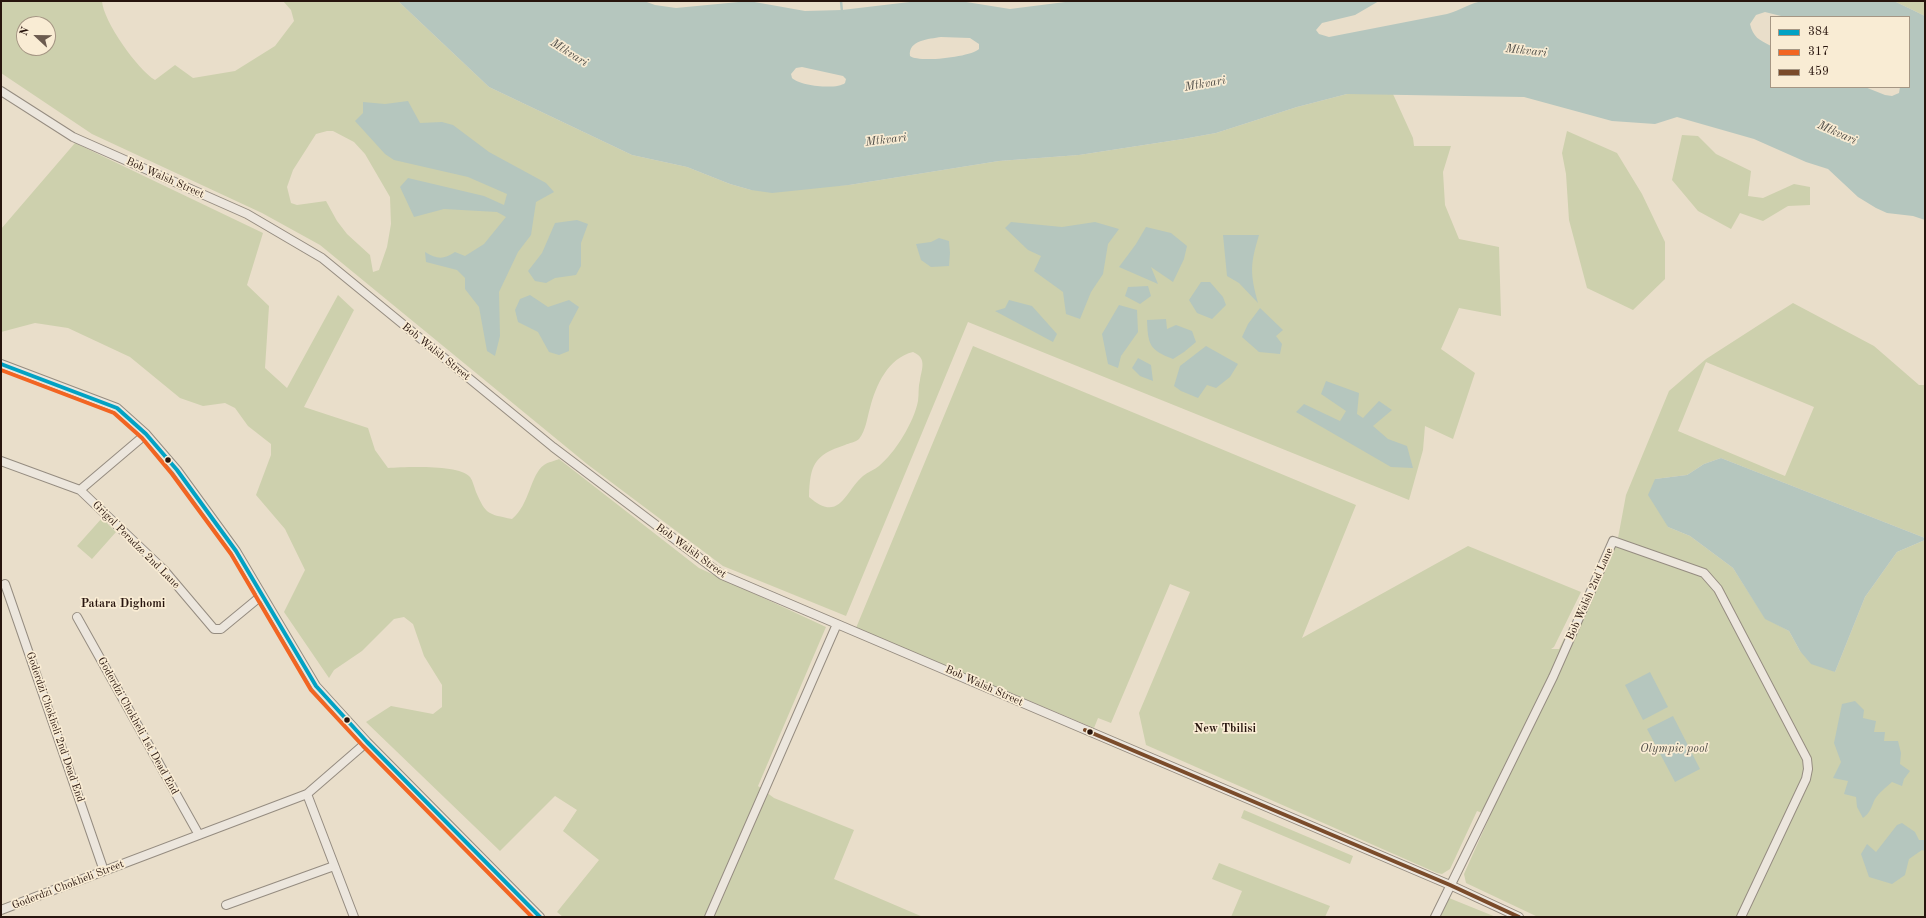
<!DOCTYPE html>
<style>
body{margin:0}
#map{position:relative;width:1926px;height:918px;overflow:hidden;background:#e9deca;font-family:"Old Standard TT",serif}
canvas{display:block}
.frame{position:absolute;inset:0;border:2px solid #27140d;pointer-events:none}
.legend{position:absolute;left:1770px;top:16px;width:140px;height:72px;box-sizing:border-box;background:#f9ecd4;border:1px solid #a59684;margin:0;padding:5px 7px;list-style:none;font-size:12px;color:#27140d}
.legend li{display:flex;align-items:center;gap:8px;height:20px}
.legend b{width:20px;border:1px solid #a59684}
.north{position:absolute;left:16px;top:16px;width:40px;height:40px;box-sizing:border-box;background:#f9ecd4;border:1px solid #a59684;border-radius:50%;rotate:292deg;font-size:11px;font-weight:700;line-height:16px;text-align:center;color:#27140d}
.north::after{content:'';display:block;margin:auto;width:14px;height:18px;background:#6b5b4f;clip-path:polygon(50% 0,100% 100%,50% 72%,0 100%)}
</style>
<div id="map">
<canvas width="1926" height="918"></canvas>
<div class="frame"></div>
<ul class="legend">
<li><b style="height:5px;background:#02a2c4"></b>384</li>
<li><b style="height:5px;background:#f26522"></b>317</li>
<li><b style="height:5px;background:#7a4b2a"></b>459</li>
</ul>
<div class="north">N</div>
</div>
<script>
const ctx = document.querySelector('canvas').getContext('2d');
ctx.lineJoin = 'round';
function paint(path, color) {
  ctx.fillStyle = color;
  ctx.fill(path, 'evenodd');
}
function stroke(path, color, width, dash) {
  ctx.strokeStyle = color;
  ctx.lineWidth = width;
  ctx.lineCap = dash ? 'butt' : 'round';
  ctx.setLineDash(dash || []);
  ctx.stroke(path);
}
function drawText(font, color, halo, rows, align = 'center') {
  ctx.font = font + ' "Old Standard TT",serif';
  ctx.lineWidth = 3.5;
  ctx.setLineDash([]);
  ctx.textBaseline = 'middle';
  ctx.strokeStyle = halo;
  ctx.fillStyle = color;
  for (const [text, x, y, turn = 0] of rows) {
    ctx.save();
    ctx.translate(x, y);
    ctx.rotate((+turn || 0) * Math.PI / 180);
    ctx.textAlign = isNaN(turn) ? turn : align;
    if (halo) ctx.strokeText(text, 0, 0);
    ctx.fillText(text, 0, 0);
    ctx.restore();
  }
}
paint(new Path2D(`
 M1,1H102C103,21 138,70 155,80L175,65L193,78L235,71L275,46L294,21L291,10L283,1H398L489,87L632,155L687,167L730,184L751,190L849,185L999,161L1079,155L1183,139L1216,133L1297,107L1347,94H1393L1413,138L1414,146H1451L1443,172L1445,205L1459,239L1499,247L1501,316L1459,308L1441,349L1475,373L1453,439L1425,426L1423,450L1409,500L968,322L846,616L723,566L587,464L320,245L262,213L92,134L1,73ZM24,24H48V48H24ZM327,131H333L354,142L365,154L390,197L391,224L387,247L379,270L373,272L370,255L347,234L337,221L326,201L297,205L291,203L287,187L293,170L316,134ZM913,352C927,358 922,368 920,380C918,387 919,394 918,401C914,422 895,453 879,466C874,470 868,472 863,476C845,491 840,524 809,497C810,465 814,455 845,445C849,443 856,442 859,439C866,430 867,418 870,408C876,385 888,358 913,352Z
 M1894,1H1925V16Z
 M1567,131L1617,153L1642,194L1665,242V279L1633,310L1587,288L1569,220L1566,174L1562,153Z
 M1682,135L1698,136L1716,154L1751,171L1748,196L1763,198L1794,184L1810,187V205L1788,206L1763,221L1740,213L1731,229L1698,211L1672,180Z
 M75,143L263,233L247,285L269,306L265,368L287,388L338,295L354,310L304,407L368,428L375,450L388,468C405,467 459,464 470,477C473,481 474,487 476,492C486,515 488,514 512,519C530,504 530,475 544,465C548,462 555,461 559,459L699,568L826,627L758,786L774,798L854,830L834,879L923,917H563L557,912L599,860L563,831L577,810L555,796L500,851L366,722L391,706L433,714L442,707V685L424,656L413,624L404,617L394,619L362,651L334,670L329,678L284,612L305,570L285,529L256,495L271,455V444L248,426L235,408L225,403L203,406L180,398L130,357L68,328L35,323L1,332V229Z
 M1793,303L1874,346L1919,385H1925V538L1721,458L1704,464L1687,475L1655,479L1668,527L1690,536L1733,568L1765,618L1789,631L1800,651L1835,672L1865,597L1897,552L1925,540V917H1538L1466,883L1464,874L1490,816L1477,811L1450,869L1442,874L1437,873L1146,745L1139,713L1190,592L1170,584L1111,723L1098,718L1094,728L856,628L973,346L1356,505L1302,638L1468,546L1581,592L1554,647L1551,649H1559L1607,550L1618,538L1626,495L1669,391L1706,359ZM1706,362L1814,407L1785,476L1678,431Z
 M102,518L116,532L92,559L77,546Z
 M1244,810L1353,856L1350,864L1241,818Z
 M1219,863L1330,906L1325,917H1231L1242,891L1212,879Z
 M1449,898L1496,917H1439Z`), '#cdd0ad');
paint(new Path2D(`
 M398,1H644L655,5L676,8L749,1L805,11L842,10L918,1H960L1010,9L1073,1H1379L1355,15L1322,23L1316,30L1319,34L1329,37L1447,14C1460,11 1471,2 1484,1H1894L1925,16V220L1913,216L1887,213L1876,208L1858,197L1828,169L1806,162L1754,139L1677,117L1655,124L1612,121L1524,97L1347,94L1297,107L1216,133L1183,139L1079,155L999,161L849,185L772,193L751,190L730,184L687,167L632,155L489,87ZM1765,12L1785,17H1909V87H1900L1899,93L1892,96L1885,95L1865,87H1771V46C1759,40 1753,37 1750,24L1756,15ZM941,37L970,38L979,44V49C971,57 919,63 910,56C908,40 929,39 941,37ZM802,67L843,76L846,79L845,83C837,90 800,86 792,78L791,74L796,68Z
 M408,101L420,123L442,122L453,125L489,152L546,183L554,192L536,202L531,235L518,252L499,292L500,336L495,356L487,351L479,307L465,289V278L457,270L426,262L425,252C437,259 443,260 455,252L465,256L484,244L506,217L497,212L444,209L414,217L400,187L408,178L484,196L504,205L507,194L468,177L394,160L385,154L355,121L363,113V102L385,104Z
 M577,220L588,224L581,243V266L576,275L555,278L546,283L535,281L528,271L542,253L555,223Z
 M1011,222L1062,227L1095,222L1119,229L1108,244L1103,274L1091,292L1080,319L1066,314L1063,292L1034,271L1041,256L1028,250L1005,228Z
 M1146,227L1171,233L1187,246L1184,259L1173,282L1151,267L1158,284L1119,267L1136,244Z
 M1223,235H1259C1250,265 1250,273 1258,303L1239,283L1227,276Z
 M939,238L949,241L950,253L949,266L931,267L921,260L916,244L931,242Z
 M1201,282H1210L1223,297L1226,305L1212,319L1197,313L1189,300Z
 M1148,286L1151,296L1140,304L1125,296L1128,287Z
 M530,295L548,307L569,300L579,307L569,326V351L559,355L549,352L538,332L518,322L515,310L520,299Z
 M1009,300L1032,306L1057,334L1053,342L995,311L1005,308Z
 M1119,305L1137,310L1138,332L1121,356L1118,368L1108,364L1102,334Z
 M1260,308L1283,330L1276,336L1282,344L1280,354L1259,352L1242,337L1248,324Z
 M1166,319L1167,329L1176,325L1192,331L1196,342L1184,352L1173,359C1149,350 1148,344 1147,320Z
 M1206,346L1238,364L1230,377L1216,388L1207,385L1198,398L1181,391L1174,386L1180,366Z
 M1138,358L1151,365L1153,381L1140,376L1132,368Z
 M1326,381L1359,393L1357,414L1363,418L1379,401L1392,410L1373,426L1388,439L1407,446L1413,468L1391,467L1296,412L1304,404L1340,421L1346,411L1321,394Z
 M1721,458L1925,538V540L1897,552L1865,597L1835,672L1811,664L1800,651L1789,631L1765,619L1733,568L1690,536L1668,527L1648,495L1655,479L1687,475L1704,464Z
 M1650,672L1668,707L1643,720L1625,685Z
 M1855,701L1864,710L1863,718L1876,721L1874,732H1885L1884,741H1898L1901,753L1900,764L1910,771L1904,779L1902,786L1892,782C1886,787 1879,793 1875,799C1871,807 1871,812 1863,818L1857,807L1856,797L1844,794L1848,781L1833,778L1841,762L1834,743L1842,704Z
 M1673,716L1700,769L1675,782L1647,729Z
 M1902,823L1915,832L1919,840H1925V851L1922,850L1909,859L1905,875L1892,884L1869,877L1861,854L1867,844L1876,852L1897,825Z`), '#b5c6be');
stroke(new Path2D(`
 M841,1L842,12`), '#b5c6be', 2.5);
const minor = new Path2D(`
 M1,91L73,137L247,214L322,258L553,447L722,575L1450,885L1519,917
 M1,364L117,408L146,434L177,470L236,551L316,686L367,742L540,917
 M1,461L80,490L146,434
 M80,490L164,570L214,629H221L261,596
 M5,584L104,871
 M77,617L199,835
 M307,794L354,917
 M226,905L334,866
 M1,910L307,794L367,742
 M709,917L837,624
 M1435,917L1553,677L1613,541L1704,573L1718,589L1807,759L1808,769L1806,779L1741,917`);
stroke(minor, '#958c80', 10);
stroke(minor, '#ece6dd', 8);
stroke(new Path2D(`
 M1,364L117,408L146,434L177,470L236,551L316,686L367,742L540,917`), '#02a2c4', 4);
stroke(new Path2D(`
 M1,370L114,413L142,438L172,474L231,554L311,690L363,746L532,917`), '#f26522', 4);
stroke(new Path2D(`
 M1085,730L1450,885L1519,917`), '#7a4b2a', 4);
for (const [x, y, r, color] of [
 [168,460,3.5,"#27140d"],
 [347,720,3.5,"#27140d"],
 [1090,732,3.5,"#27140d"]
]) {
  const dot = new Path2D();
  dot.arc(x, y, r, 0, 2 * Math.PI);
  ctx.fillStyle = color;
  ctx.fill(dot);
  stroke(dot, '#f9ecd4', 1.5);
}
drawText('11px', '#27140d', '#f9ecd4', [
 ["Bob Walsh Street",165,178,24],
 ["Bob Walsh Street",436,352,39],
 ["Grigol Peradze 2nd Lane",136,545,45],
 ["Bob Walsh Street",691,551,36],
 ["Bob Walsh 2nd Lane",1590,594,-66],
 ["Bob Walsh Street",984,686,24],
 ["Goderdzi Chokheli 1st Dead End",138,726,61],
 ["Goderdzi Chokheli 2nd Dead End",55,727,71],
 ["Goderdzi Chokheli Street",68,885,-21]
]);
drawText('italic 12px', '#514f49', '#f9ecd4', [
 ["Mtkvari",1526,51,6],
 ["Mtkvari",569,53,32],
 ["Mtkvari",1205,84,-10],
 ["Mtkvari",1837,133,24],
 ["Mtkvari",886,140,-7],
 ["Olympic pool",1674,749]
]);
drawText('bold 12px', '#27140d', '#f9ecd4', [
 ["Patara Dighomi",123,604],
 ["New Tbilisi",1225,729]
]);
</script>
